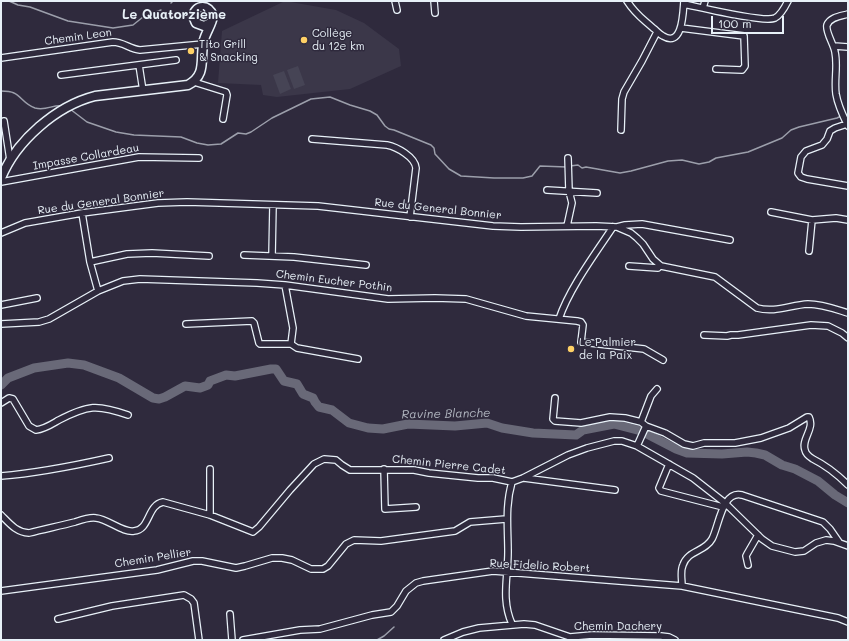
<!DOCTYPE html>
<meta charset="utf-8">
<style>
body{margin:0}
#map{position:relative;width:849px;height:641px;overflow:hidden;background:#2f2a3d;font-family:Mali,sans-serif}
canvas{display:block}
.frame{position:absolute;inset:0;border:2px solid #e8f1f8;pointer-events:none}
.scale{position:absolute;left:711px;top:16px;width:73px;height:18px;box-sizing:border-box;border:2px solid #e8f1f8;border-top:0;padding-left:5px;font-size:12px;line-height:14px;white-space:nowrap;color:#e8f1f8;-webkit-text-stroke:3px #2f2a3d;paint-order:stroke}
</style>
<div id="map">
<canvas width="849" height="641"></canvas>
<div class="frame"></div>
<div class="scale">100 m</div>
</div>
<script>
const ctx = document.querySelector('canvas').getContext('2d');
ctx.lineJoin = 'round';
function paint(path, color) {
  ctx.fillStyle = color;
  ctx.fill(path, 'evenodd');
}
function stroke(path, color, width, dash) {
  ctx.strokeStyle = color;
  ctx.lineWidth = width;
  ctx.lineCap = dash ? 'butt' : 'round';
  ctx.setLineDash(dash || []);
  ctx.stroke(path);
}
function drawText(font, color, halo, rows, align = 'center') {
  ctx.font = font + ' Mali,sans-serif';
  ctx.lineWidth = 3;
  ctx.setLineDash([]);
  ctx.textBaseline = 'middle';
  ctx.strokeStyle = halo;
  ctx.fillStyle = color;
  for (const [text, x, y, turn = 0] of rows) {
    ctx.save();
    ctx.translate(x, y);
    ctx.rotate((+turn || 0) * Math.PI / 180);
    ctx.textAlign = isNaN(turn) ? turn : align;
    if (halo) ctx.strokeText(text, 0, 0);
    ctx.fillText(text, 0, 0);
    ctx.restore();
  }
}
paint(new Path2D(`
 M285,1L336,10L364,23L399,49L401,66L350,89L277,97L263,95L261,85L218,83L222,31Z`), '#3b3749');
paint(new Path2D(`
 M298,66L305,85L294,89L287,70Z
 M284,71L291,89L280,94L273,75Z`), '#464455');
stroke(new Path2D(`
 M9,1L18,5L30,7L68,21L113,28L133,25L143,17L161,10
 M171,3L173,1
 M1,91C5,91 10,91 14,93C21,96 24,104 35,108C47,111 53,104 63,106
 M70,109L87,122L116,132L134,135L181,137L197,143L208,145L221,144L238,133L246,134L251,132L272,118L311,99L330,97L350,105L370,111L377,115L385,126L389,129L394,130L431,145L434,148L435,154L449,169L461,176L494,178H523L532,176L540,166L567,167
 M570,166L578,165L582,168L586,167L620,173L631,171L668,161L682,160L699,164L709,162L716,158L748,152L782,138L791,130L799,127L837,118L841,116
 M377,640L384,636L394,627`), '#9c9fab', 1.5);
stroke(new Path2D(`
 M1,385L8,378L34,368L68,363L84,365L119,378L153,398L159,399L165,397L185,386L200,388L208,385L210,381L226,375L235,376L271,369H276L284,381L297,384L303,394L313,398L315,402L319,407L332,410L349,423L368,428L383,429L408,424L455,426L487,423L502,428L533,433L576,435L583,430L614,424L641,431
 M647,434L676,449L687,453L722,454L747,452L756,453L765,455L782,465L795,469L818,481L835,495L848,503`), '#696978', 9);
const minor = new Path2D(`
 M395,1L397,10
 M434,1L435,13
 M627,1C636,15 642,18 653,28C657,31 659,34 663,36C683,48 683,12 684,1
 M684,4C699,7 764,23 775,18C781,15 785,7 788,1
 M703,8L705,1
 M848,14C841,16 830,17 827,25C825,31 834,45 835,52C838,66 834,80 836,94C838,106 843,116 848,126
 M681,28L744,36L745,66L742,70L716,69
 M834,46L848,47
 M1,58L113,42C123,42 130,49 140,50L203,44
 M139,65L143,91
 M61,75L176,60
 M194,82L226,92L227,95L223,119
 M4,121L10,160
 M847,124L835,128L830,131L827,139L822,145L806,151L801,157L798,173L801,177L807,179L848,186
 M621,130L622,99L624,92L642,61L657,32
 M312,139L387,145C397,147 415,157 416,168L410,217
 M1,182L139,157L199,158
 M547,190L597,193
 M771,212L812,220L836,218L848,220
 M82,213L90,262L98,291
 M567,226L572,203L569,191L568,158
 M617,227L625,225L642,224L730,240
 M1,233L25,223L82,213L158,203L187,202L318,206L493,226L521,227L596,226L617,227L631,233L637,238L643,244L653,259L661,266L715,277L757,308C775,313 790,305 808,304C822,304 835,309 848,313
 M809,251L812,220
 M244,255L294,257L366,265
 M272,256L273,205
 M90,262L127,254L152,253L209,256
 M629,266L658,268L660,265
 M285,285L293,328L291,344L297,348L358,359
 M1,305L37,298
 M559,319C569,289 595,254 613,227
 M1,324L39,322L49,319L98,291L123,281L140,279L257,283L285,285L388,299L435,298L466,299L526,316L577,321L581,322L583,325L581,342L644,349L663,360
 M186,324L252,321L254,323L259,343L260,344H291
 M704,335L727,336L731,335H738L811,325L828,326L842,333L848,338
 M555,398L553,419L555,421L581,423L610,417L625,418L641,422L646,426
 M1,403L9,398L13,399L29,426L36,430C45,429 52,424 59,420C88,405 97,404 128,415
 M641,422L651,396L657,389
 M637,446L646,426L665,433L684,444L693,446L704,443H735L761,438L789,428L807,417H809C815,429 801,439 805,450C806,455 810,457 813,459C827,466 837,474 848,485
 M669,464L659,488L661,491L723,507
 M384,469L385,509L416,507
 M1,476C38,473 73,466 109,458
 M524,478L615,490
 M512,482C505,506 508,527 508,552C508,578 501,599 512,624
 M1,515C10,524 16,532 29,533C44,529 60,526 75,522C81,520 89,517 96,518C108,519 123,533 134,531C150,530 147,505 163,502L210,515L253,532L259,527L290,490L314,464L324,459L336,460L342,465L350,470H414L429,473L478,478H493L512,482L523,478L568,455L587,448L614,441H622L637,446L693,478L725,503L762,539L772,546L795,552L804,551L816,543L826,540L834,541L848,546
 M210,515V469
 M748,565L746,556L747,554L758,535
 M682,586C682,579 680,571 683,565C688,550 705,552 712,539C719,526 722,490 742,495L823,522L830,529L839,542
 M1,591L157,570L193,561H202L236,568L245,566L272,558H282L292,560L311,569H323L328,566L346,544L354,540L381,541L455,531L470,522L506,519
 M230,614L232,640
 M58,619L112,606L184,595L191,599L194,603L199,640
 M243,640L300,630L320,629L372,615L391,612L397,606L406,591L416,583L423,581L493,571L682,586L838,618L848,622
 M444,640L463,632L479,628L524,624L535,625L570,637L592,635L661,636L669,637L675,640`);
const primary = new Path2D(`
 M1,178C16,141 56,106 95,96L188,85C208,74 199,58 204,40C206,32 212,24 213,16C209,4 196,4 193,16L196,23L204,26L210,23`);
stroke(minor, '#e8f1f8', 8);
stroke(primary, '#e8f1f8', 11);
stroke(minor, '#2f2a3d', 5.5);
stroke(primary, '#2f2a3d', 8);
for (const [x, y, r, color] of [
 [304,40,4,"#ffd166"],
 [191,51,4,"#ffd166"],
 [571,349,4,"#ffd166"]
]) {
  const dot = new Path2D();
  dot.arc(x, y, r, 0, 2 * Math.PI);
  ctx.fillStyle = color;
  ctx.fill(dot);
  stroke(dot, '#2f2a3d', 1.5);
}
drawText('11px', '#e8f1f8', '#2f2a3d', [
 ["Collège",312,34],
 ["du 12e km",312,47],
 ["Tito Grill",199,45],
 ["& Snacking",199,58],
 ["Le Palmier",579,343],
 ["de la Paix",579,356]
], 'left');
drawText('11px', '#e8f1f8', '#2f2a3d', [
 ["Chemin Leon",78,37,-8],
 ["Impasse Collardeau",86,157,-10],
 ["Rue du General Bonnier",101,202,-8],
 ["Rue du General Bonnier",438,209,6],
 ["Chemin Eucher Pothin",334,281,7],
 ["Chemin Pierre Cadet",449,465,6],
 ["Chemin Pellier",153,558,-9],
 ["Rue Fidelio Robert",540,566,3],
 ["Chemin Dachery",618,627]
]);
drawText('italic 12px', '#afb4be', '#2f2a3d', [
 ["Ravine Blanche",446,414,-1]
]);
drawText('bold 13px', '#e8f1f8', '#2f2a3d', [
 ["Le Quatorzième",174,15]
]);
</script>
